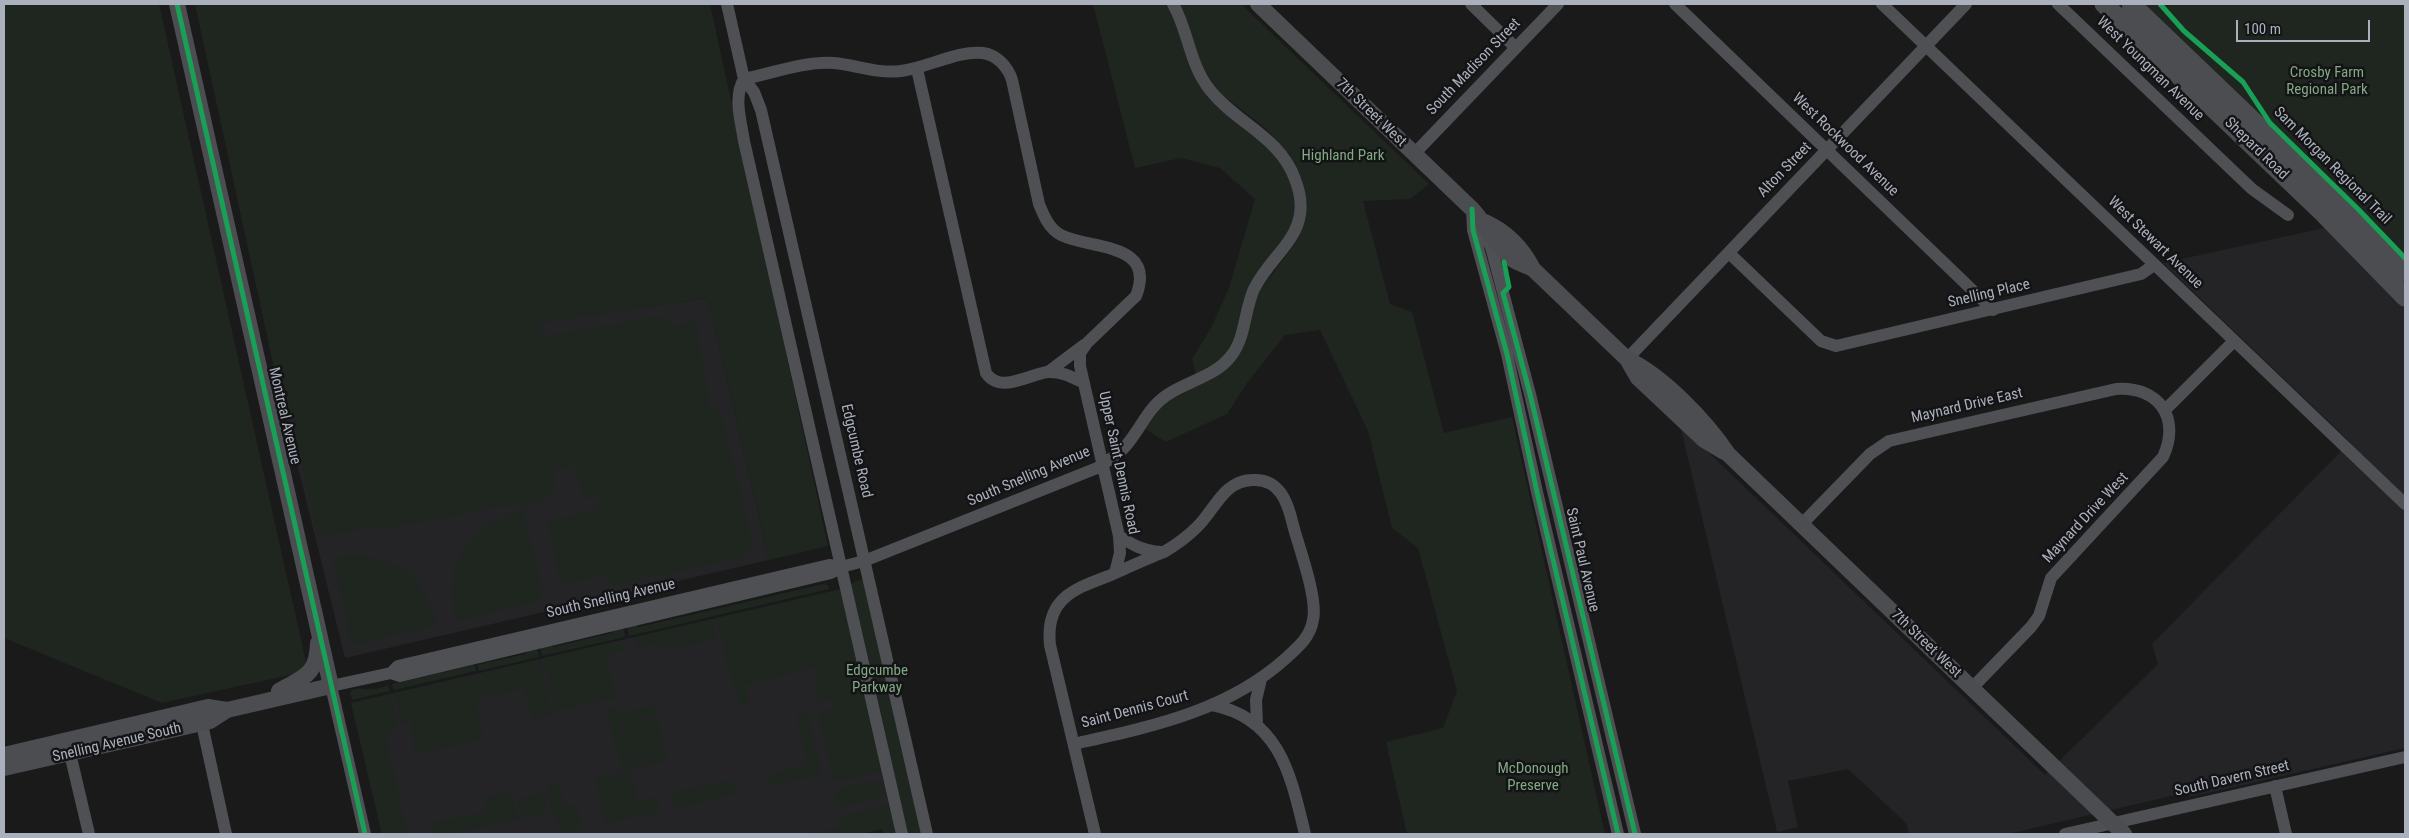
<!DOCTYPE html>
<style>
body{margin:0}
#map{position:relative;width:2409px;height:838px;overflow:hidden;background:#1a1a1b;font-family:"Roboto Condensed",sans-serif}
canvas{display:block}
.frame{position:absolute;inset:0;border:5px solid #abb1bc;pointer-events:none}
.scale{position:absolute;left:2236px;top:20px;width:134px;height:22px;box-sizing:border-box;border:2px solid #abb1bc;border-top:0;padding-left:6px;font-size:15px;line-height:18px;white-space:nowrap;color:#abb1bc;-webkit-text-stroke:4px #141417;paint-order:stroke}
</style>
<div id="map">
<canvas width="2409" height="838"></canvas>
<div class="frame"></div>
<div class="scale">100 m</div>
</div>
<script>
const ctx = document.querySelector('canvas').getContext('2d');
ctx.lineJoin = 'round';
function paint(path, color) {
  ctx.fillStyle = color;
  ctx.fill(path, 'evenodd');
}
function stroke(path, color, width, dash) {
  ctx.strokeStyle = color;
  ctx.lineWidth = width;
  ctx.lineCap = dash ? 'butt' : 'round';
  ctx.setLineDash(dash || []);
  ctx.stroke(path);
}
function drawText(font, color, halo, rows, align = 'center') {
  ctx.font = font + ' "Roboto Condensed",sans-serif';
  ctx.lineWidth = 5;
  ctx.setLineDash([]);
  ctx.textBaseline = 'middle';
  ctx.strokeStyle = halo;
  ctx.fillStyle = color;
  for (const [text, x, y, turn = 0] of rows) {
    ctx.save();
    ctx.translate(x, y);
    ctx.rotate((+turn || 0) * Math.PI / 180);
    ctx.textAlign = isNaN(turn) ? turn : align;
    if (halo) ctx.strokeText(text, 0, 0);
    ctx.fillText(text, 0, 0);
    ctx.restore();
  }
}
paint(new Path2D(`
 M2329,227L2405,304V748L2190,797L2188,792L2008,834H1909L1906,823L1848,769L1788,781L1798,827L1777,832L1680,425L2045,775L2158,664L2152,644L2350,442L2163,263Z
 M708,298L769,560L345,658L277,382L537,322Z
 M837,590L840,594L894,826L859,834H382L351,703Z`), '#242427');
paint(new Path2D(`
 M4,4H159L308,671L162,703L4,638Z
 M195,4H710L828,546L769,560L708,298L535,323L548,336L667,316L669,326L696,322L710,409L719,407L752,543L743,557L609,586L605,574L561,584L548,521L598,509L602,495L583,499L570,449L574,465L553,472L555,487L543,502L523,507H496L418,523L317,535L283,382L527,325L277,382Z
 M1093,4H1167L1175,17L1188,62L1280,161L1292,182L1295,210L1293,224L1233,344L1220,362L1196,375L1192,359L1211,328L1229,288L1255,199L1220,168L1181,158L1135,168Z
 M1179,4H1241L1429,184L1410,199L1363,201L1390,304L1412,312L1444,433L1512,417L1605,834H1407L1386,742L1443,728L1457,691L1418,548L1392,528L1368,431L1320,330L1285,335L1247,383L1227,414L1166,442L1145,429L1164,403L1176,394L1211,380L1261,289L1297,241L1305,220L1307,205L1302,179L1291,157L1265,128L1221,94L1204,71Z
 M2139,4H2405V269Z
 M523,510L543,593L538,601L456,621C444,562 465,528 523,510Z
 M351,556C400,556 424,578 437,625L358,644L351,639L333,559Z
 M871,575L931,834H884L882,829L859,834H808L842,826L840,816L882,806L890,808L886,791L879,797L841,806L837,803L835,793L839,789L876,781L884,784L881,767L877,772L838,781L833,779L818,715L822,711L839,708L837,698L818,702L814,684L820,682L816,667L744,684L749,705L743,707L733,684L716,618L837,590Z
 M823,584L828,585L829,589L629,636L627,626L632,624L639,627Z
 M712,619L715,629L637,647L635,637Z
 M623,627L625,637L542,656L540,646L546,644L553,647L612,633L617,628Z
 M715,631L717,638L662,650L661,643Z
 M621,640L623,650L605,656L616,697L555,711L543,658Z
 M537,647L539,657L479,671L477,665L525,654L530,648Z
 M540,659L552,715L532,719L524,688L485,697L480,673Z
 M474,665L476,671L394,690L392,684Z
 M476,674L482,698L475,700L484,738L416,754L411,731L414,730L412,722L401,724L394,693Z
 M388,685L390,691L352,700L350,692C357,686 362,690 371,689C377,689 383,687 388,685Z
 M390,694L398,725L395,726L396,730L384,733L408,834H382L351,703Z
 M654,705L667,760L633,768L620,713ZM653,717L662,754L635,761L626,723Z
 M617,707L633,776L625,778L616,772L623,770L606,709Z
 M806,714L809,718L822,774L770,786L768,776L782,773L781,770L808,764L796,716Z
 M652,719L660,753L635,759L627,724Z
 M611,773L622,820L605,824L595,777Z
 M614,775L624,781L633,779L638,801L657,796L661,811L624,819Z
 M732,780L735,794L674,808L671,793Z
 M559,784L564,806L576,804L581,828L565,832L560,830L555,814L552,815L547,787Z
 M510,792L519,819L450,834H433L430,824L488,811L485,798Z
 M544,793L548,812L522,818L517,799Z`), '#1e261f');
stroke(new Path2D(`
 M727,4L744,79L754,92L761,110L927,834
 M1471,4L1515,47
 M1675,4L1993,310
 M1882,4L2405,504
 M2058,4L2252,189L2288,215
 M917,69L986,373C1000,394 1028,375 1047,372C1061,371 1072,377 1084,383
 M744,79C773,73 804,61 834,63C856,65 878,74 901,71C927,68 958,50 983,53C997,55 1008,67 1012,80L1039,204C1044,216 1049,229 1061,235C1091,250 1157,242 1136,296L1087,343L1080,353V366L1119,536L1120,553L1115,573
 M744,79C733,97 741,121 744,141L902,834
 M1414,154L1558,4
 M1472,209L1473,230L1507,354L1537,492L1618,834
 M1485,235L1491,247L1530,394L1635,834
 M1729,253L1821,341L1836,346L2141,274L2154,265
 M1627,359L1966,4
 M1048,372L1084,345
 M2165,410L2234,341
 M1801,525L1870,454L1889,441L2116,389C2159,386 2181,418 2163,457L2051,578L2039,616L2031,627L1972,688
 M1119,536C1134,546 1144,551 1161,552
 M391,673L398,666L829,565L841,567L864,561L1097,468C1106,462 1116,456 1124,448C1140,431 1147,408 1167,395C1187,381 1215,377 1231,356C1246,337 1244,311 1254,289C1274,249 1316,233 1295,179C1280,137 1236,123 1210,90C1189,64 1189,32 1173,4
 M1212,705C1280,718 1291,776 1305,834
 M200,715L226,834
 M1257,725L1256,700L1261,679
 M1074,744C1149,727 1226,712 1285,659C1297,648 1310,638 1313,620C1318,598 1299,548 1293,525C1288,503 1280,478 1252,480C1223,481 1215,510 1197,527C1187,537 1176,545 1164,552C1146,559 1129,567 1111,575C1074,589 1045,598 1050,645L1095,834
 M68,745L89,834
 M2275,786L2286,834
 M365,834L331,686L391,673L400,676L831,573L837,570
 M2065,834L2405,757`), '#4e5054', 12);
stroke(new Path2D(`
 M1258,4L1472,209C1487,225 1496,248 1515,261C1520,264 1528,266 1533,269
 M1485,222C1507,232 1522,247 1533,269L1627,359L1638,378L1704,440L1724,452
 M1627,359C1663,376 1706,421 1728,454L2124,834
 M279,691C303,677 317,676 318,643
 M4,755L208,707L227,710L331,686L177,4
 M4,768L202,723L210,721L227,710`), '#4c4d50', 16);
stroke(new Path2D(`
 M2104,4L2325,215L2405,297
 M2131,4L2338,202L2405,272`), '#4c4d50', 19);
stroke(new Path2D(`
 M177,4L365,834
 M2160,4L2184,31L2243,82L2270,123L2358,209L2405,258
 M1472,209L1473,230L1507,354L1537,492L1618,834
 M1504,262L1509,287L1503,293L1530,394L1635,834`), '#1a9f57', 5);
drawText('15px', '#abb1bc', '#141417', [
 ["South Madison Street",1474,67,-46],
 ["West Youngman Avenue",2150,69,44],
 ["7th Street West",1371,113,44],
 ["West Rockwood Avenue",1845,145,44],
 ["Shepard Road",2256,149,44],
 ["Sam Morgan Regional Trail",2332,166,45],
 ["Alton Street",1785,170,-46],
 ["West Stewart Avenue",2155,243,44],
 ["Snelling Place",1989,294,-13],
 ["Maynard Drive East",1967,406,-13],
 ["Montreal Avenue",284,416,77],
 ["Edgcumbe Road",856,451,77],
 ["Upper Saint Dennis Road",1118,463,78],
 ["South Snelling Avenue",1029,477,-23],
 ["Maynard Drive West",2086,518,-47],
 ["Saint Paul Avenue",1582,560,77],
 ["South Snelling Avenue",611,599,-13],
 ["7th Street West",1926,644,44],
 ["Saint Dennis Court",1135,710,-15],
 ["Snelling Avenue South",117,743,-13],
 ["South Davern Street",2232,779,-13]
]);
drawText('15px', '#81a982', '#141417', [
 ["Crosby Farm",2327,73],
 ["Regional Park",2327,90],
 ["Highland Park",1343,156],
 ["Edgcumbe",877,671],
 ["Parkway",877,688],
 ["McDonough",1533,769],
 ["Preserve",1533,786]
]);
</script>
